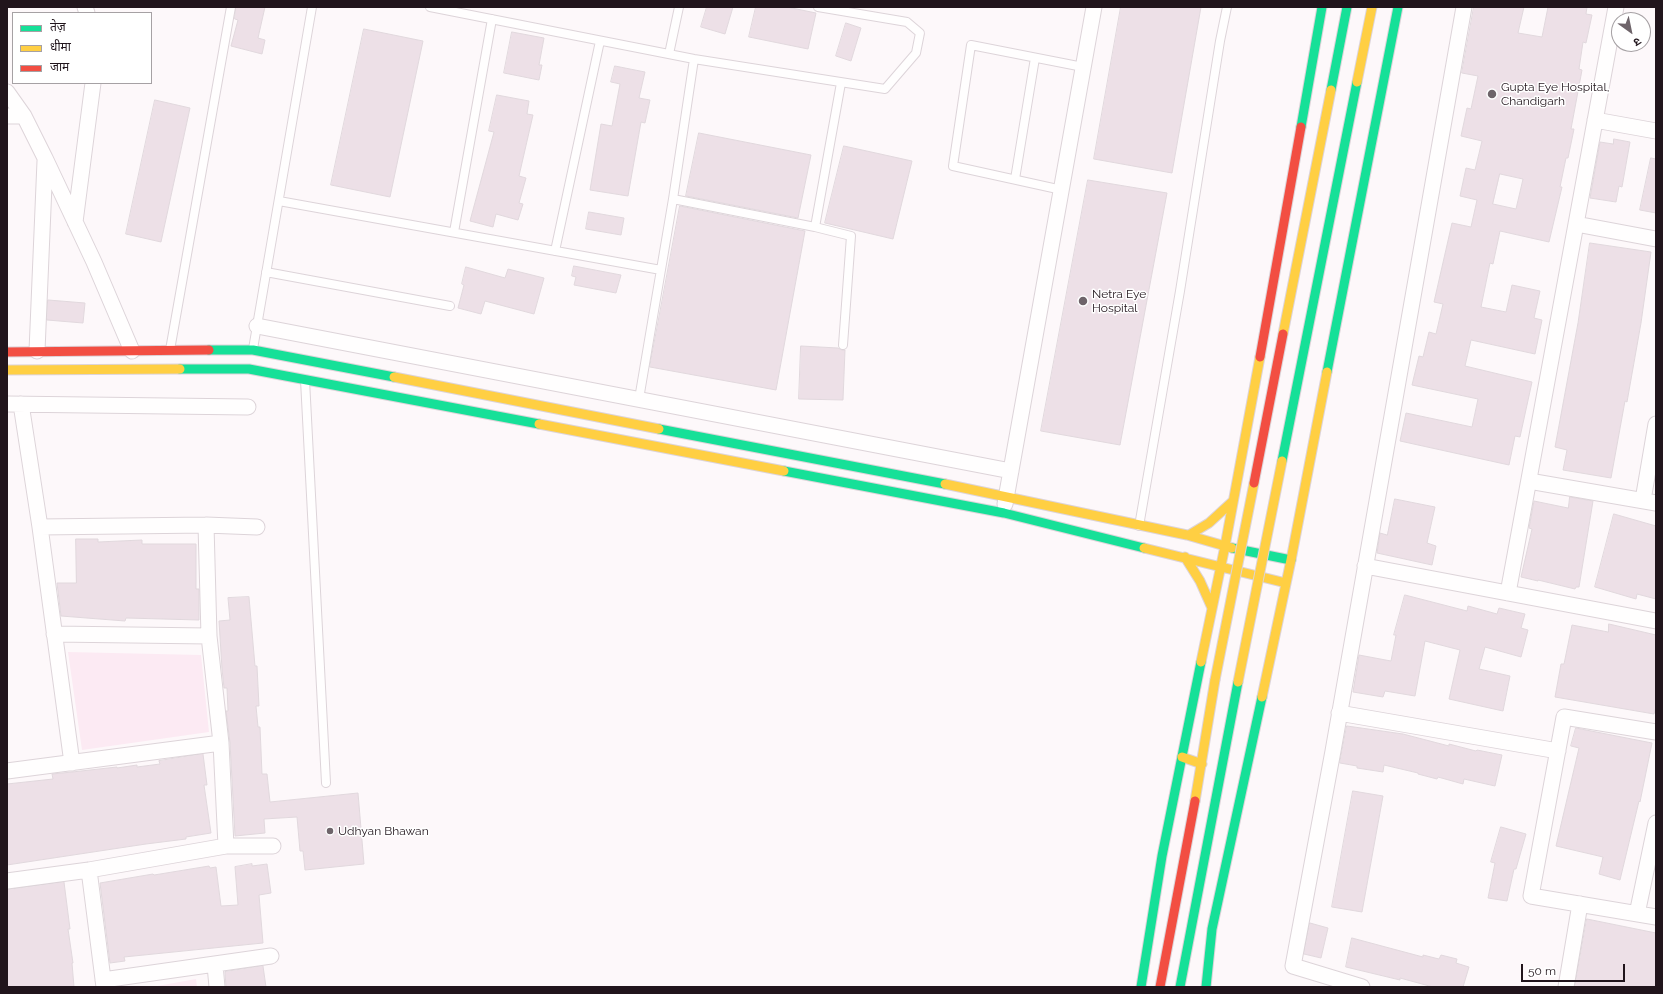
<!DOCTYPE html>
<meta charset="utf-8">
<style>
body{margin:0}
#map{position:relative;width:1663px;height:994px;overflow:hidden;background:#fdf8fa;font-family:Raleway,"Noto Sans Devanagari",sans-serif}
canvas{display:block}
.frame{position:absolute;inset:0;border:8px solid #21151c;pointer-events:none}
.legend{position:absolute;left:12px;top:12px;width:140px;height:72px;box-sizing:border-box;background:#fff;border:1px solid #a6a1a4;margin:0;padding:5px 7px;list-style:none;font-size:12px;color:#21151c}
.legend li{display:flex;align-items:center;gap:8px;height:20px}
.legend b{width:20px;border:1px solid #a6a1a4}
.north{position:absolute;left:1611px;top:12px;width:40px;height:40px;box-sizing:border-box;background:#fff;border:1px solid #a6a1a4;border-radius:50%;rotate:147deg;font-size:11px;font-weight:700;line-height:16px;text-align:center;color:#21151c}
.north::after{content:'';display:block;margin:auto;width:14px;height:18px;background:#6e646a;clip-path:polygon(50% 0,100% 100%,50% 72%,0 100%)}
.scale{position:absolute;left:1521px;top:964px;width:104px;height:18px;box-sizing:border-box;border:2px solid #21151c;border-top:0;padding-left:5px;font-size:12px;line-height:14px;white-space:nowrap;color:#21151c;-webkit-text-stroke:3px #fff;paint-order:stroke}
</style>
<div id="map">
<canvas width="1663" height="994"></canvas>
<div class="frame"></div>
<ul class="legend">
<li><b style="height:5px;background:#16e098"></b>तेज़</li>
<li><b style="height:5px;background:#ffcf43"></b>धीमा</li>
<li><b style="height:5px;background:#f24e42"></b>जाम</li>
</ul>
<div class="north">उ</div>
<div class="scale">50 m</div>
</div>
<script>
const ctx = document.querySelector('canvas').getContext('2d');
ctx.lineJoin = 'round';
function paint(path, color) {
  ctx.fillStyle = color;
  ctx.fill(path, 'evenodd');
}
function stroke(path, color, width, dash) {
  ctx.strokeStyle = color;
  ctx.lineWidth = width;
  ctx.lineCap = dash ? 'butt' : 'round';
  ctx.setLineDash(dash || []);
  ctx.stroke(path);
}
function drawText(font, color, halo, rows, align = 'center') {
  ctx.font = font + ' Raleway,sans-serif';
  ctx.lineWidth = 3;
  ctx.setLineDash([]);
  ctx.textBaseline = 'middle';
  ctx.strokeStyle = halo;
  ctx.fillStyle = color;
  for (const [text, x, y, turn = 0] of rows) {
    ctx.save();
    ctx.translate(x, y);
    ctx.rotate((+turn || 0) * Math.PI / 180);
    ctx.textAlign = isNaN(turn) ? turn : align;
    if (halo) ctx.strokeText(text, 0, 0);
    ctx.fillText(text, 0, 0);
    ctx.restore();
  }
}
paint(new Path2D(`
 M68,652L201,655L209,732L82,750Z
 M196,979L197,987H152Z`), '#fceaf3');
const building = new Path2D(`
 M236,7H265L258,38L265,40L262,54L231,46L238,20L235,19Z
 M707,7H733L725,34L701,27Z
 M756,7H787L816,13L808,49L749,37Z
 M1121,7H1201L1172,173L1094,159Z
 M1474,7H1524L1518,33L1542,37L1548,7H1587L1586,14L1592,15L1586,43L1583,42L1579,69L1582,70L1571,129H1574L1568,158H1566L1560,187H1562L1549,242L1500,231L1493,264L1490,263L1481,307L1506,312L1512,285L1540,291L1534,318L1542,320L1535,354L1471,340L1465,366L1532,382L1520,437L1515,436L1509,465L1400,441L1406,413L1472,427L1478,399L1412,385L1419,356L1423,357L1429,332L1436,334L1443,304L1434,302L1452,223L1471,227L1477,200L1460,196L1466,168L1475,170L1482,141L1461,136L1467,108L1471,109L1478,76L1462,73ZM1500,174L1523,179L1516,209L1493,204Z
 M846,23L861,28L851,61L836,56Z
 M364,29L423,41L390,197L331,185Z
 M512,32L544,38L539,65H542L539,80L504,73Z
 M615,66L645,72L639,98L650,100L645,123L641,122L628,196L590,190L601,124L612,126L620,84L611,82Z
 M497,95L529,101L527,114L533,115L519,176L526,178L519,203L523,204L518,220L496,214L493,227L470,221L494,132L489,131Z
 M155,100L190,108L161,242L126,234Z
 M699,133L811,155L798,218L686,196Z
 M1614,139L1630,142L1622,187L1619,186L1616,202L1590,198L1600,142L1613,144Z
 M844,146L912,161L893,239L825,223Z
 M1651,158L1656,159V213L1640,210Z
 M1088,180L1167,193L1120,445L1041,431Z
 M680,206L805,231L776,390L650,367Z
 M589,212L624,218L621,235L586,229Z
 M1590,243L1651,252L1641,323L1627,402L1625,401L1611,478L1563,470L1567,450L1555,447L1578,323Z
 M574,266L621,275L616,293L574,285L576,277L572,276Z
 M466,267L505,278L508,269L544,278L534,314L485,301L481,314L458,308L464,285L462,284Z
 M48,300L85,303L83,323L47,320Z
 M801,346L838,348L842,350H845L843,400L799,399Z
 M1570,497L1593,501L1579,587H1576L1575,589L1538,580V581L1521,577L1532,529L1529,528L1534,501L1568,508Z
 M1395,499L1435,507L1427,543L1436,546L1432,565L1377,553L1380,533L1387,535Z
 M1614,514L1656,526V599L1637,594L1636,599L1595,587Z
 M76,539H98V542L142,540V544H196V589H199V620L126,618L125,621L61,616L57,583H76Z
 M1405,595L1467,611L1468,606L1497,614L1499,608L1525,614L1521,628L1528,630L1521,657L1485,647L1479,669L1510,676L1503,711L1449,699L1460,650L1425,641L1415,696L1385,691L1383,697L1353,692L1359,655L1391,661L1396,635H1394Z
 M249,597L255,666H257L259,706H256L258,727H260L262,774H267L270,802L358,793L364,864L305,870L303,851H300L297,817L264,819L265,833L235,836L230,743L226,711H228L227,688H224L222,669L219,621L230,620L228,598Z
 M1609,624L1656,635V707L1654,714L1555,697L1561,664H1564L1572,625L1608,632Z
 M1347,726L1403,734L1449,746V744L1476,751L1477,750L1502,755L1495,786L1464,779L1463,784L1438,777L1437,779L1418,774V773L1384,765L1383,772L1357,768V766L1340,763Z
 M1576,728L1652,743L1640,802L1639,801L1620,880L1599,874L1603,857L1556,846L1579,748L1571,746Z
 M203,754L207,785H204L211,833L186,837V839L146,844L7,865V784L53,779L52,774L72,772L117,767V768L137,765V767L160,764L159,761Z
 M1353,791L1383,796L1362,912L1332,907Z
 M1501,827L1526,834L1516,869H1514L1507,901L1488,898L1495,863L1491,862Z
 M252,864V866L267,864L271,893L259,895L263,943L124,957L125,961L110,963L100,883L153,874L154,875L209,866L210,868L216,867L221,906L238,905L235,867Z
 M64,882L70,929H68L73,963H72L74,987H7V890Z
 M1587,919L1656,933V987H1575Z
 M1310,923L1328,928L1321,958L1304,954Z
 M1352,938L1423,957V955L1439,959L1441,955L1457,959L1456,963L1469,967L1463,987H1433L1400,978V980L1346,967Z
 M263,966L266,987H226L225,972Z`);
paint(building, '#ede0e7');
stroke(building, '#e1d8dd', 1);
const lane = new Path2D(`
 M430,7L694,59L885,89L916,53L920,33L907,22L818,7
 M669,54L679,7
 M1015,179L1035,58
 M1062,190L953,166L971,45L1083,67
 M673,199L815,227L851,236L843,345
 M279,201L661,270
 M815,227L841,83
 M454,232L492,19
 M555,251L600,41
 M266,272L450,306
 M253,349L312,7
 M170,350L231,7
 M305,380L326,783
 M639,399L673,199L694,59
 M1139,526L1180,291L1220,41L1227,7`);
const street = new Path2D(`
 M85,7L87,13
 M7,92L24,116L45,158L94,262L132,351
 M7,116H24
 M1595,120L1656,131
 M75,222L93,83
 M1576,224L1656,239
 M257,326L1011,471
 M37,351L45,161
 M7,404L248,407
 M21,404L40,527L72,763
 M1529,481L1656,503
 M1643,500L1656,424
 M1005,504L1094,7
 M206,525L209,636L221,743L226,846
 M40,527L206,525L257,527
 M1365,566L1656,621
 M1508,593L1616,7
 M54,634L209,636
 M1339,713L1558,751
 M1656,732L1564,717L1531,896L1656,917
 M7,771L221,743
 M89,870L104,987
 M7,881L89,870L226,846H273
 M1637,914L1656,823
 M215,965L217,987
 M103,980L271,956
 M1362,987L1293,966L1333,751L1464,7
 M1566,987L1580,904`);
const fast = new Path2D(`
 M1301,127L1322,7
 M209,350H253L394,377
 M180,369H249L539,424
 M1327,372L1398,7
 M659,429L945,484
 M784,471L1004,513L1144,548
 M1232,548L1291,560
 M1141,987L1162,856L1201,662
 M1180,987L1238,682
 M1206,987L1212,929L1262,697`);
const slow = new Path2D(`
 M7,370L180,369
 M394,377L659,429
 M539,424L784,471
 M945,484L1187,535L1232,548
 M1189,535L1209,523L1233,501
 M1144,548L1286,583
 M1185,557L1200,581L1212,608
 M1201,662L1225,546L1260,357
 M1262,697L1291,560L1327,372
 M1182,757L1202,764
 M1195,801L1215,680`);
const jam = new Path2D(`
 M7,352L209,350
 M1260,357L1301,127
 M1160,987L1195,801`);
stroke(lane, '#ddd4d9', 10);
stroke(street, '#ddd4d9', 17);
stroke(fast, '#ddd4d9', 11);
stroke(slow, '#ddd4d9', 11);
stroke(jam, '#ddd4d9', 11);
stroke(lane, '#fffefe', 8);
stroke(street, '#fffefe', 15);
stroke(fast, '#16e098', 9);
stroke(slow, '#ffcf43', 9);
stroke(jam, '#f24e42', 9);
const fastBridge = new Path2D(`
 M1331,90L1347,7
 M1282,461L1357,82`);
const slowBridge = new Path2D(`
 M1357,82L1372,7
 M1283,334L1331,90
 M1215,680L1254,483
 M1238,682L1282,461`);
const jamBridge = new Path2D(`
 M1254,483L1283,334`);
stroke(fastBridge, '#ddd4d9', 11, []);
stroke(slowBridge, '#ddd4d9', 11, []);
stroke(jamBridge, '#ddd4d9', 11, []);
stroke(fastBridge, '#16e098', 9);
stroke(slowBridge, '#ffcf43', 9);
stroke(jamBridge, '#f24e42', 9);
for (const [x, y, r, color] of [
 [1492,94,5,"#6e646a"],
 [1083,301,5,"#6e646a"],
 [330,831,4,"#6e646a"]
]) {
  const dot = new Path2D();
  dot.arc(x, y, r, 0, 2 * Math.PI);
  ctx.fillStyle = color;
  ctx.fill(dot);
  stroke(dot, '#fff', 1.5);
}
drawText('12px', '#21151c', '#fff', [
 ["Gupta Eye Hospital,",1501,87],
 ["Chandigarh",1501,101],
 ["Netra Eye",1092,294],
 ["Hospital",1092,308],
 ["Udhyan Bhawan",338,831]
], 'left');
</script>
